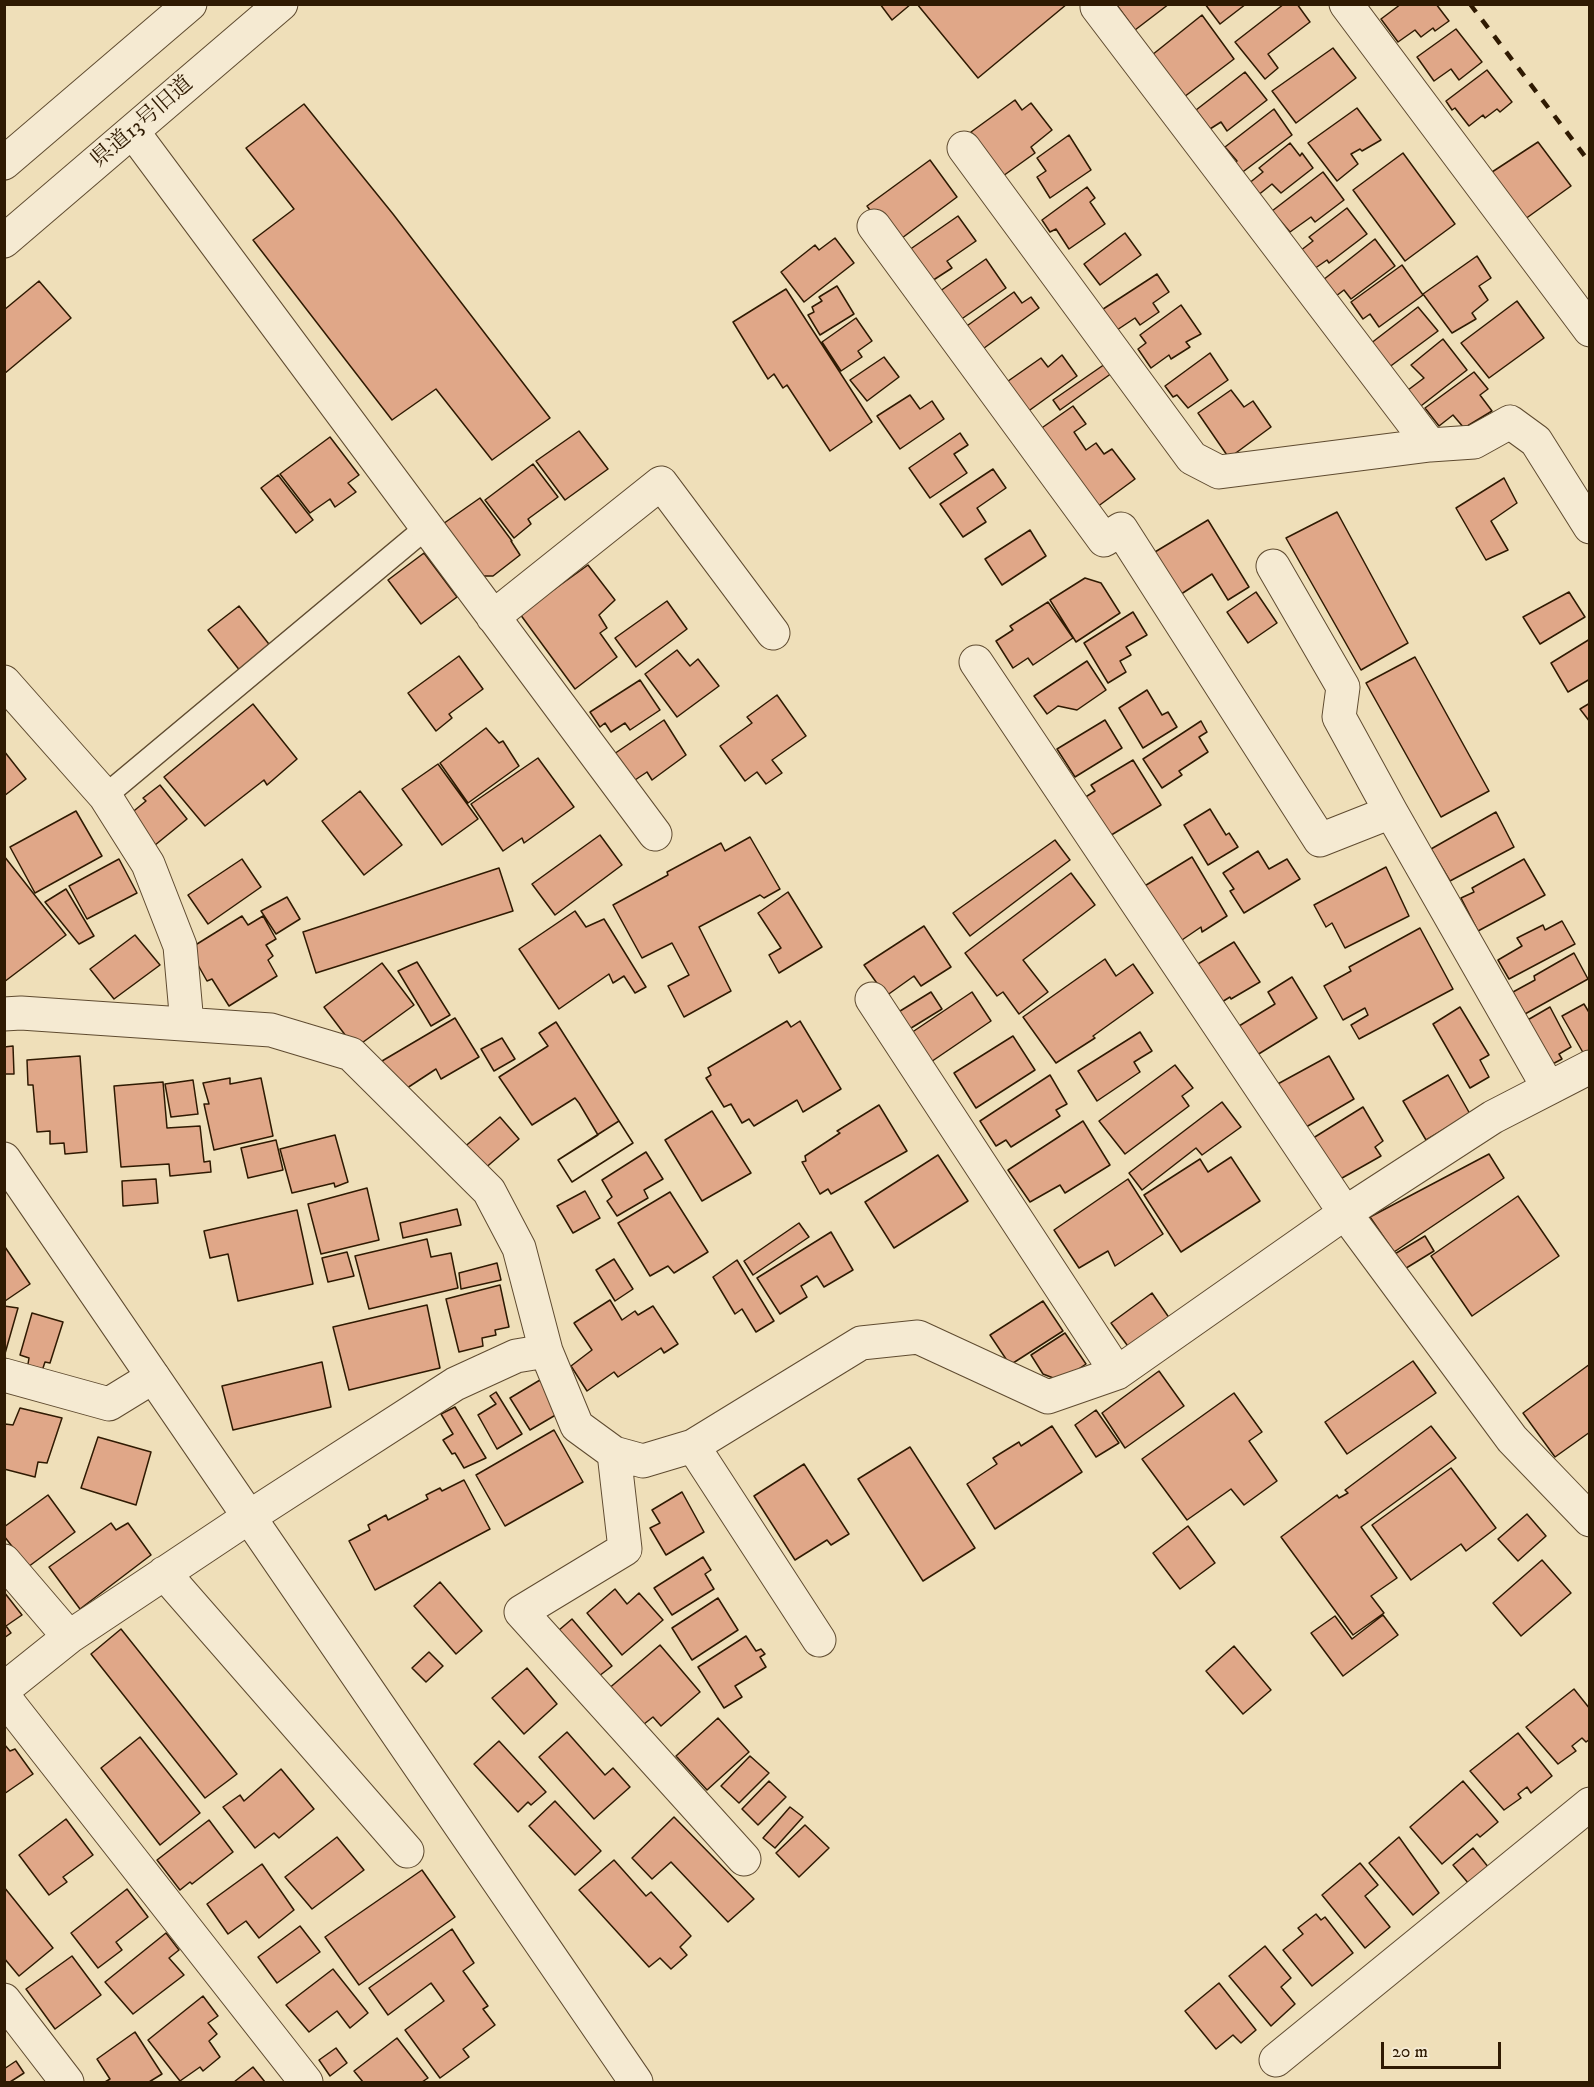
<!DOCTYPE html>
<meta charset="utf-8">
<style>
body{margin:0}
#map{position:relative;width:1594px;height:2087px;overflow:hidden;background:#efdfb9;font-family:"IM FELL DW Pica",serif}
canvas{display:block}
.frame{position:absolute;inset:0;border:6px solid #2f1a02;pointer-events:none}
.scale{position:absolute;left:1381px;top:2042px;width:120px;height:27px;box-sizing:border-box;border:3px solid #2f1a02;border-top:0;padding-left:8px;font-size:18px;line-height:21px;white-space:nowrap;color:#2f1a02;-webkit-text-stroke:4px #f5ead2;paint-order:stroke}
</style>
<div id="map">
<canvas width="1594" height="2087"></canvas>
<div class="frame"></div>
<div class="scale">20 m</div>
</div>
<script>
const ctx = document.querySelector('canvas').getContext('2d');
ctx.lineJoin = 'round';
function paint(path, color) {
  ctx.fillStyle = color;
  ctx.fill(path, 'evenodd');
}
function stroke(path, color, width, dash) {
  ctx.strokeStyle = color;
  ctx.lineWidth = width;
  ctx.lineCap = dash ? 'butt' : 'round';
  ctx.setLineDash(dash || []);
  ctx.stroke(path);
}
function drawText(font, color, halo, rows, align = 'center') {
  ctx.font = font + ' "IM FELL DW Pica","Noto Serif JP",serif';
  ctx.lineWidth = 6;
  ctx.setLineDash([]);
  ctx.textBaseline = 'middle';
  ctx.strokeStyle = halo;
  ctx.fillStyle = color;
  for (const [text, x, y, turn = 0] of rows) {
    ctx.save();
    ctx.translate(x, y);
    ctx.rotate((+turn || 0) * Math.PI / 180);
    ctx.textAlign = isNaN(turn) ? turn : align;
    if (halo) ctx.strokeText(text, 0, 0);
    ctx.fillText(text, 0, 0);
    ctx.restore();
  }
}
const building = new Path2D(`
 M880,4H911L892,20Z
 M917,4H1067L978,78Z
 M1116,4H1169L1135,30Z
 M1205,4H1246L1220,24Z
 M1284,4H1297L1310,22L1268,54L1278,68L1265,79L1235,42Z
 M1401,4H1436L1449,21L1435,31L1433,28L1421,37L1415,30L1398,42L1381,19Z
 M1202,15L1234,59L1184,97L1152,55Z
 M1456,29L1482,62L1459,80L1451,69L1434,81L1417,57Z
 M1333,48L1356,78L1296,123L1272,91Z
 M1487,70L1512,102L1500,112L1497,109L1485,118L1483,115L1469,126L1455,108L1452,110L1446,101Z
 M1245,72L1267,100L1227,131L1221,122L1210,129L1196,110Z
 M1015,100L1022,110L1031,103L1052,130L1031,147L1035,153L1003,176L971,132Z
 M304,104L393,214L550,418L492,460L436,389L392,420L253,240L294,209L246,148Z
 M1357,108L1381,140L1362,151L1360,149L1351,154L1358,164L1337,181L1308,143Z
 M1274,109L1292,135L1240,174L1232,164L1237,161L1225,147Z
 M1069,135L1091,170L1050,198L1037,177L1046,171L1037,158Z
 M1538,142L1571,186L1521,222L1489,174Z
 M1290,143L1300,156L1302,153L1313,168L1281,193L1272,184L1257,196L1248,184L1263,172L1259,168Z
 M1403,153L1455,224L1405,261L1353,190Z
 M930,160L957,197L894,244L867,206Z
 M1323,172L1344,200L1315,222L1311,217L1290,232L1272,211Z
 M1087,187L1095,198L1090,202L1105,224L1069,249L1056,229L1050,232L1042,220Z
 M1347,208L1367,234L1329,263L1327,260L1311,271L1296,254L1313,241L1309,237Z
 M958,216L976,241L947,261L952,268L921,288L899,257Z
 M1125,233L1141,255L1100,285L1084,264Z
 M835,238L854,263L804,302L781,272L815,245L819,250Z
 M1375,239L1395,266L1351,299L1344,290L1336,296L1323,280Z
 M1477,256L1491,278L1479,286L1488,300L1472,313L1476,319L1452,333L1423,294Z
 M986,259L1006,288L953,325L933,296Z
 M1402,265L1423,295L1379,327L1370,314L1363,319L1351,302Z
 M1157,274L1169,292L1153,303L1159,312L1140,325L1135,318L1111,334L1097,313Z
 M39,281L71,318L4,374V310Z
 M837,286L854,314L820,335L808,315L814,312L812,307L822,301L819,297Z
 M786,289L872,422L830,451L787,385L783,388L774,374L768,379L733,322Z
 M1014,292L1022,303L1031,297L1039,308L980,351L964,328Z
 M1517,301L1544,338L1489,378L1461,343Z
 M1181,305L1201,334L1186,342L1190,347L1171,359L1169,355L1151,368L1138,349L1146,343L1140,335Z
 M1418,307L1438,331L1388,368L1370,344Z
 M856,318L872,341L858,351L862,357L841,371L822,342Z
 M1443,339L1467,370L1417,409L1404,393L1424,378L1411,365Z
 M1210,353L1228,380L1188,408L1177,395L1173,397L1165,386Z
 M1062,355L1077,376L1023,415L1001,386L1041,358L1048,367Z
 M884,357L899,377L867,401L850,380Z
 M1105,364L1112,373L1060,410L1053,400Z
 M1474,372L1488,389L1480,395L1492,411L1464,428L1453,415L1439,426L1425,408Z
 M1231,390L1244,407L1253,401L1271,427L1229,458L1198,413Z
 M910,395L920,409L932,401L944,419L900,449L877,416Z
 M1073,406L1086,424L1074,432L1086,450L1096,443L1104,454L1112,449L1135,479L1093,510L1036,432Z
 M579,431L608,469L565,500L536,461Z
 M960,433L968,445L954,454L967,473L930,498L909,468Z
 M330,437L359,475L348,483L356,492L335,507L330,499L310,513L280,474Z
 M533,464L558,497L528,519L531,524L514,538L485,500Z
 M993,469L1006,488L977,508L986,522L963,537L940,504Z
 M278,475L313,520L296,533L261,488Z
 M1504,478L1517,503L1491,521L1508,550L1486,560L1456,508Z
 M480,498L512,541H511L520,555L493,576H480L440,526Z
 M1337,512L1408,643L1361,670L1286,538Z
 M1208,520L1249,587L1228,600L1212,574L1172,600L1145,558Z
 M1030,530L1046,556L1002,585L985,559Z
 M424,553L457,597L421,624L388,580Z
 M588,565L615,600L599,615L607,628L600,633L617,657L575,689L520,614Z
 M1085,578L1101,583L1120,613L1076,642L1050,600Z
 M1256,592L1277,623L1248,643L1227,612Z
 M1569,592L1585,617L1540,644L1523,617Z
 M667,601L687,629L636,667L615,638Z
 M1048,602L1073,638L1033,665L1028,658L1013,668L996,641L1013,630L1010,626Z
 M239,606L272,648L241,672L208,630Z
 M1133,612L1147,635L1126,647L1131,655L1120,661L1126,672L1108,683L1084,643Z
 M1590,639V679L1568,692L1551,663Z
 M677,650L690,666L698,659L719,686L677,717L645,674Z
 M459,656L483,689L449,714L452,718L436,731L408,693Z
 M1415,657L1489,791L1441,817L1366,683Z
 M1087,661L1106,690L1077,710L1058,706L1047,714L1034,696Z
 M640,680L660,710L630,730L625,723L611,732L605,723L600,727L590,712Z
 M1147,690L1162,715L1168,712L1177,727L1143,748L1119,708Z
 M777,695L806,736L772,760L782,773L766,784L757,772L745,781L720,746L752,723L747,717Z
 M1590,703V722L1580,709Z
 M253,704L297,759L267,785L264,780L205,826L164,777Z
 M664,720L686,755L652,780L647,772L632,782L614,754Z
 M1105,720L1122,748L1075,777L1057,749Z
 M1201,721L1207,732L1199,737L1208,752L1179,771L1182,775L1162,788L1143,759Z
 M486,728L499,743L503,741L519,766L468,803L440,763Z
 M4,751L26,779L4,796Z
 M538,758L574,807L524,843L522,838L503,851L471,804Z
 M1133,760L1161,805L1108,837L1084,798L1095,791L1091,785Z
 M438,764L478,819L442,845L402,789Z
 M160,785L187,819L149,850L124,819L146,801L143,798Z
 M360,791L402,845L364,875L322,821Z
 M1210,809L1226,835L1229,833L1238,847L1208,865L1184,825Z
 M76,811L102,856L35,893L10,847Z
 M1496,812L1514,847L1450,881L1431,849Z
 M600,835L622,865L555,915L532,884Z
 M750,837L780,889L764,898L760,895L699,927L731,991L684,1017L668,986L689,975L672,943L642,958L613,905L668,875L667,872L721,843L725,851Z
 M1055,840L1070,860L970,936L953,913Z
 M1258,851L1269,869L1287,859L1300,879L1244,913L1230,891L1234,889L1223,873Z
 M4,856L66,935L4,982Z
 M1192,857L1227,916L1202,932L1201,927L1179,942L1143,887Z
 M119,859L137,893L87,919L69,886Z
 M242,859L261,887L208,924L188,895Z
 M1524,859L1545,895L1478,931L1461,898L1474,892L1472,888Z
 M1386,867L1409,916L1345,948L1332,923L1326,927L1314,905Z
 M499,868L513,911L316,973L303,932Z
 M1071,873L1095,905L1023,960L1048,992L1019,1014L1003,992L997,996L965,953Z
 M66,889L94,936L79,944L45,902Z
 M788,892L822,947L779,973L769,955L781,948L758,913Z
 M287,897L300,919L276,934L261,911Z
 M575,911L586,927L604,919L646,987L635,993L624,976L613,983L609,974L559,1009L519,949Z
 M242,916L248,925L263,916L276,939L266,945L273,956L268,960L277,976L229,1006L212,979L207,981L189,949Z
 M1562,921L1575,944L1509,979L1498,960L1522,946L1517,938L1543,925L1545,930Z
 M924,926L951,967L921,986L914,976L886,996L864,965Z
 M1420,928L1453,989L1359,1039L1351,1025L1368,1015L1365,1008L1343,1020L1324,986L1351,971L1349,967Z
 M135,935L160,965L114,999L90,969Z
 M1234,942L1260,982L1231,999L1230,997L1217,1005L1193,967Z
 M1574,953L1588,979L1525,1014L1513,992L1535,980L1534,976Z
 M1105,959L1116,976L1133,964L1153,993L1093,1036L1095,1038L1056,1063L1023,1017Z
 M417,962L450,1015L431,1026L398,971Z
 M382,963L414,1005L355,1048L324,1007Z
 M1292,977L1317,1018L1257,1055L1239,1026L1275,1004L1268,992Z
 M931,992L942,1009L903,1033L892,1016Z
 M972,992L991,1021L925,1066L905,1037Z
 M1584,1004L1590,1014V1053L1585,1056L1562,1016Z
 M1460,1007L1489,1055L1480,1060L1489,1077L1470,1088L1433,1024Z
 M1550,1007L1571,1047L1559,1054L1562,1059L1545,1068L1519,1025Z
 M455,1018L479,1057L441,1079L436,1069L401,1092L382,1061Z
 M787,1021L791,1027L800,1021L841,1089L803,1112L797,1100L754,1126L749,1119L742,1123L731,1104L724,1107L706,1078L711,1075L708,1068Z
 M556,1022L633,1143L572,1182L558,1160L598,1135L579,1103L575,1098L532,1125L499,1077L548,1046L539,1033Z
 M1140,1032L1152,1051L1134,1062L1140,1072L1097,1101L1078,1071Z
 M1013,1036L1035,1070L976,1108L954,1073Z
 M502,1038L515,1059L494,1071L481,1049Z
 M13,1046L14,1074H4V1047Z
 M80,1056L87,1152L65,1154L64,1143L50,1144V1131L37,1132L33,1085H28L27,1060Z
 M1329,1056L1354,1099L1301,1130L1274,1086Z
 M1175,1065L1193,1088L1182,1096L1189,1106L1125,1154L1099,1121Z
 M1050,1075L1067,1104L1056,1110L1060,1116L1011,1147L1006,1140L996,1146L980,1121Z
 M1448,1075L1470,1114L1426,1140L1403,1101Z
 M230,1078V1084L261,1078L273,1136L214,1150L204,1104H209L203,1083Z
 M193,1080L198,1114L171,1117L165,1084Z
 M163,1082L167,1128L200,1126L204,1162L210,1161L211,1172L170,1176L169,1164L121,1167L114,1086Z
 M1222,1102L1241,1127L1202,1155L1196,1148L1142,1190L1129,1173Z
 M879,1105L907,1151L831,1194L828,1189L820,1194L802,1162L806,1161L805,1156L840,1133L837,1131Z
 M1363,1107L1383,1141L1375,1147L1381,1156L1335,1182L1310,1140Z
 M712,1111L751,1173L702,1201L665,1140Z
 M500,1117L519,1139L476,1176L456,1154Z
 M619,1121L633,1143L572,1182L558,1160Z
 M1083,1121L1110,1165L1065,1193L1060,1185L1030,1202L1008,1170Z
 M335,1135L348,1182L335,1187L334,1183L292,1193L280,1149Z
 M276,1140L283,1170L248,1178L241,1148Z
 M646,1152L663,1179L644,1190L648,1198L617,1216L607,1201L612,1197L602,1180Z
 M1489,1154L1504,1178L1394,1252L1370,1217Z
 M938,1155L968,1201L894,1248L865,1202Z
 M1231,1157L1260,1201L1181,1252L1144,1195L1200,1159L1208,1172Z
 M156,1179L158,1203L123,1206L122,1181Z
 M1128,1179L1163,1234L1115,1266L1108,1251L1079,1268L1054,1230Z
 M367,1188L379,1240L321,1254L308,1204Z
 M585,1191L600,1218L573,1233L557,1206Z
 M670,1192L708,1252L674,1273L668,1266L650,1276L618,1223Z
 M1518,1196L1559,1256L1472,1316L1431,1256Z
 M457,1209L461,1225L403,1238L400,1223Z
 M297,1210L313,1284L238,1301L228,1254L210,1258L204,1231Z
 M799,1223L809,1237L753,1275L744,1261Z
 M831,1232L853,1270L824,1287L817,1276L801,1286L807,1297L780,1314L757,1278Z
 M1425,1236L1434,1251L1403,1270L1393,1255Z
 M427,1239L431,1257L451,1253L458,1288L369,1309L355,1256Z
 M5,1247L30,1284L5,1301L4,1300Z
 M347,1252L354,1276L328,1282L322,1258Z
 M614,1259L633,1289L615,1301L596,1270Z
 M737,1260L774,1321L756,1332L742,1309L735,1314L713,1277Z
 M497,1263L501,1280L461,1289L459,1273Z
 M500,1285L509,1327L495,1330L496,1335L482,1338L483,1346L459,1352L446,1299Z
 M1152,1293L1170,1319L1130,1349L1111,1323Z
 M610,1300L622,1320L635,1311L638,1315L653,1306L678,1344L664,1353L661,1348L618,1377L614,1372L587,1391L571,1366L592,1350L574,1323Z
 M1043,1301L1063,1331L1010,1365L990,1335Z
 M427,1305L440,1368L349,1390L333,1327Z
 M4,1306L18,1308L4,1357Z
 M32,1313L63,1322L50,1363L45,1362L41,1374L27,1370L29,1358L20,1355Z
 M1065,1333L1086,1364L1061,1381L1043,1374L1031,1355Z
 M1413,1361L1436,1393L1347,1454L1325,1422Z
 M322,1362L331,1407L233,1430L222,1386Z
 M1590,1364V1432L1555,1457L1523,1413Z
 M1159,1371L1184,1406L1125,1448L1102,1413Z
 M540,1380L559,1413L530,1430L510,1398Z
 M496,1392L522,1434L497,1449L478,1415L496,1404L490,1396Z
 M1234,1393L1262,1432L1249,1441L1277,1481L1244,1505L1231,1489L1187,1520L1142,1459Z
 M455,1407L486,1458L464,1468L455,1453L452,1454L443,1440L453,1434L441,1414Z
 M20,1408L62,1418L47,1463L38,1462L35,1477L4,1469V1426L5,1424L13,1425Z
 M1096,1410L1119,1443L1096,1457L1075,1425Z
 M1052,1426L1082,1472L995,1529L967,1484L997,1464L993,1458L1019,1442L1021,1446Z
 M1431,1426L1456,1458L1361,1527L1397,1578L1371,1596L1384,1613L1353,1635L1281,1537L1337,1495L1339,1498L1348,1493L1345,1490Z
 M554,1430L583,1482L505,1526L476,1475Z
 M98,1437L151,1452L136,1505L81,1488Z
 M910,1447L975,1548L923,1581L858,1479Z
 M804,1464L849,1534L831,1545L827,1540L795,1560L754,1496Z
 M1451,1468L1496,1528L1466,1551L1461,1544L1411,1580L1372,1525Z
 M464,1480L490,1529L375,1590L349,1541L370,1530L368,1525L386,1515L388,1520L428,1499L426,1495L440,1488L442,1491Z
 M682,1492L704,1532L666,1555L650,1528L660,1523L652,1510Z
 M48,1495L75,1532L28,1567L4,1536V1527Z
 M1527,1514L1546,1536L1518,1561L1498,1539Z
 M111,1523L116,1530L128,1523L151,1555L80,1609L49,1567Z
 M1188,1526L1215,1563L1180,1589L1153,1553Z
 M703,1557L711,1570L705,1574L714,1589L672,1615L654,1588Z
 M1542,1560L1571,1593L1521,1636L1493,1603Z
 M440,1582L482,1631L456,1654L414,1606Z
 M615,1589L627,1604L639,1593L663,1620L622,1655L587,1613Z
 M4,1592L22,1615L6,1626L11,1633L4,1638Z
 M718,1598L738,1630L692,1660L672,1628Z
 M1383,1615L1398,1635L1343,1676L1311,1633L1335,1616L1352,1639Z
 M572,1619L612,1666L590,1683L552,1636Z
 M121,1629L237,1774L205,1798L91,1654Z
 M746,1636L756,1651L761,1649L765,1654L760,1657L766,1667L735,1686L742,1697L724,1708L698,1667Z
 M660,1645L700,1692L661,1726L653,1717L639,1728L607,1690Z
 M1234,1646L1271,1690L1243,1714L1206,1671Z
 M429,1652L443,1666L426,1682L412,1668Z
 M527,1668L557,1704L524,1734L492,1698Z
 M1574,1689L1590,1709V1739L1586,1742L1582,1738L1572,1746L1576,1751L1558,1764L1526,1727Z
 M718,1718L749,1752L707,1790L676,1756Z
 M567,1732L605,1775L613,1768L630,1787L594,1819L539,1757Z
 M1518,1733L1552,1776L1531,1793L1527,1787L1518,1794L1521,1798L1504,1810L1470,1771Z
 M140,1737L200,1813L160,1845L101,1768Z
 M499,1741L546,1792L531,1805L528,1802L518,1812L474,1764Z
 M4,1744L10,1751L15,1749L33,1774L4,1794Z
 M750,1756L769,1773L739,1803L721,1786Z
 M281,1769L314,1809L279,1838L274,1833L255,1848L223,1807L240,1795L244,1801Z
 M769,1781L786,1797L758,1825L742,1809Z
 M1463,1781L1498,1822L1480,1837L1477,1834L1442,1864L1410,1827Z
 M555,1801L601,1851L575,1875L529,1826Z
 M790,1807L803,1817L775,1848L763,1838Z
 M674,1817L754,1899L728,1922L671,1862L652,1879L632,1858Z
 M66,1819L93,1855L63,1877L67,1882L49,1895L19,1855Z
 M209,1820L233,1852L192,1884L190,1882L180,1890L157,1860Z
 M805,1825L829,1848L799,1877L776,1853Z
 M337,1837L364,1870L312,1909L285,1877Z
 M1399,1837L1439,1893L1413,1915L1369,1863Z
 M1473,1848L1489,1868L1469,1884L1453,1865Z
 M614,1860L646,1896L651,1892L691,1936L680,1947L687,1955L671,1969L660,1958L649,1967L579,1890Z
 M1360,1863L1378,1885L1365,1896L1390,1927L1365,1948L1322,1895Z
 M262,1864L294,1910L259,1938L246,1921L228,1934L207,1904Z
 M422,1870L455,1917L359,1985L325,1937Z
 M4,1887L53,1948L19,1976L4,1958Z
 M127,1889L148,1917L116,1942L122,1950L98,1968L71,1933Z
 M1316,1914L1321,1920L1325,1917L1353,1953L1312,1986L1283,1950L1303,1934L1298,1928Z
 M300,1926L320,1952L277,1983L258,1957Z
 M452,1929L474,1963L463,1971L488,2006L483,2009L495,2025L463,2049L469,2057L440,2078L405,2030L444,2001L431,1983L388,2015L369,1988Z
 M166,1933L179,1950L169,1958L184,1975L133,2014L105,1982Z
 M1265,1946L1291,1978L1281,1987L1295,2004L1271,2026L1229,1976Z
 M72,1956L101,1995L55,2029L26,1989Z
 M333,1969L368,2013L350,2028L337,2011L309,2032L286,2005Z
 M1219,1983L1256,2030L1241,2043L1233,2035L1216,2049L1185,2011Z
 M203,1996L218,2016L208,2023L217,2034L209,2041L220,2057L203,2071L200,2067L180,2081L148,2040Z
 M135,2032L162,2074L149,2082H105L110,2079L97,2059Z
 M397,2038L428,2078L422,2082H363L354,2071Z
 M336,2048L347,2063L330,2076L319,2060Z
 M16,2061L24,2073L10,2082H4V2069Z
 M253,2067L265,2082H234Z`);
paint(building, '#e0a788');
stroke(building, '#2f1a02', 1.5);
const service = new Path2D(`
 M105,796L427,527`);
const minor = new Path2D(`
 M1346,4L1590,330
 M1097,7L1430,445
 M133,132L655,834
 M964,148L1192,458L1219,472L1430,445L1474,442L1510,422L1536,441L1590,527
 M874,226L1104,540L1121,529L1320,840L1391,812L1548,1087
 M1273,566L1343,687L1339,717L1391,812
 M493,617L661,483L773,633
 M976,662L1345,1213L1512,1439L1590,1520
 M4,682L105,796L148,864L180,946L187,1024
 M872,999L1117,1373
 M4,1014L21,1013L271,1030L351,1054L489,1191L519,1248L546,1351L577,1426L614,1453L643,1461L693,1446L861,1343L918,1337L1048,1397L1117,1373L1345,1213L1493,1117L1590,1067
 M4,1375L109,1404L153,1377
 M693,1446L819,1640
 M614,1453L625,1549L521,1612L744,1859
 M4,1561L69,1637
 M164,1573L407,1851
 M4,1689L69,1637L249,1517L455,1384L516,1356L546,1351
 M4,1697L306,2082
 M4,2000L67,2082
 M1276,2060L1590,1804`);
const tertiary = new Path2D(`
 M4,163L190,4
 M4,241L281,4
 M4,1159L636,2082`);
stroke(service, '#5f4b30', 25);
stroke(minor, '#5f4b30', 35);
stroke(tertiary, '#5f4b30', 35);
stroke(service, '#f5ead2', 22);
stroke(minor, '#f5ead2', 33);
stroke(tertiary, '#f5ead2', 33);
stroke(new Path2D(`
 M1470,4L1590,163`), '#2f1a02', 4.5, [10, 10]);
drawText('22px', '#2f1a02', '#f5ead2', [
 ["県道13号旧道",143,123,-41]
]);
</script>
